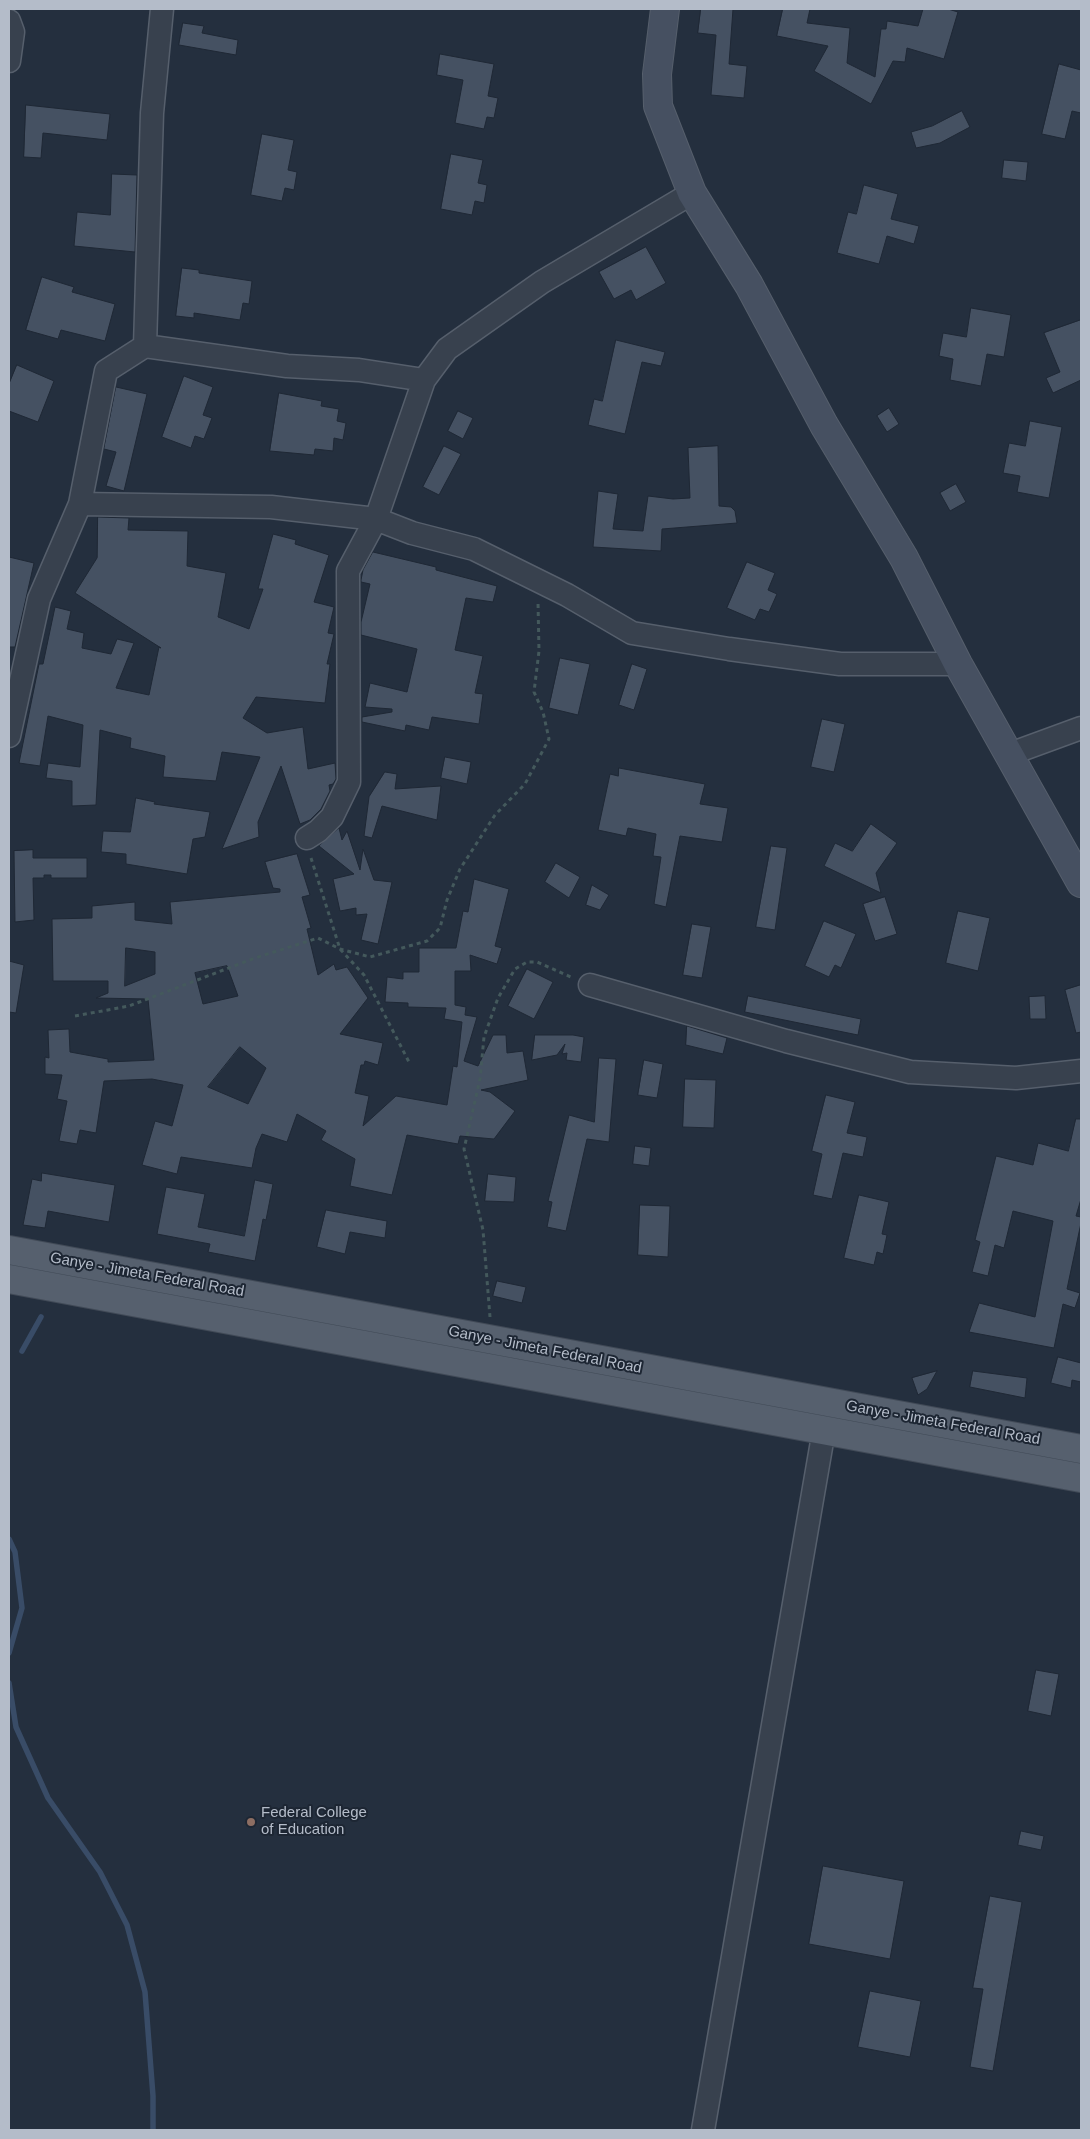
<!DOCTYPE html>
<style>
body{margin:0}
#map{position:relative;width:1090px;height:2139px;overflow:hidden;background:#242f3e;font-family:Arial,sans-serif}
canvas{display:block}
.frame{position:absolute;inset:0;border:10px solid #b4bcc9;pointer-events:none}
</style>
<div id="map">
<canvas width="1090" height="2139"></canvas>
<div class="frame"></div>
</div>
<script>
const ctx = document.querySelector('canvas').getContext('2d');
ctx.lineJoin = 'round';
function stroke(path, color, width, dash) {
  ctx.strokeStyle = color;
  ctx.lineWidth = width;
  ctx.lineCap = dash ? 'butt' : 'round';
  ctx.setLineDash(dash || []);
  ctx.stroke(path);
}
function paint(path, color) {
  ctx.fillStyle = color;
  ctx.fill(path, 'evenodd');
}
function drawText(font, color, halo, rows, align = 'center') {
  ctx.font = font + ' Arial,sans-serif';
  ctx.lineWidth = 4;
  ctx.setLineDash([]);
  ctx.textBaseline = 'middle';
  ctx.strokeStyle = halo;
  ctx.fillStyle = color;
  for (const [text, x, y, turn = 0] of rows) {
    ctx.save();
    ctx.translate(x, y);
    ctx.rotate((+turn || 0) * Math.PI / 180);
    ctx.textAlign = isNaN(turn) ? turn : align;
    if (halo) ctx.strokeText(text, 0, 0);
    ctx.fillText(text, 0, 0);
    ctx.restore();
  }
}
stroke(new Path2D(`
 M22,1351L41,1317
 M9,1539L15,1552L22,1608L9,1653
 M9,1683L16,1727L48,1798L100,1872L127,1925L145,1992L153,2096V2130`), '#394c67', 5.5);
const building = new Path2D(`
 M701,9H733L729,64L747,66L744,98L711,95L716,35L698,33Z
 M783,9H810L807,23L850,28L847,63L875,77L881,29H886L887,21L918,26L923,9H948L958,12L944,59L907,48L905,62L893,61L871,104L814,71L828,46L777,36Z
 M183,23L204,26L202,33L238,40L236,55L179,45Z
 M440,54L494,64L488,96L498,98L494,118L487,117L484,129L455,123L463,80L437,75Z
 M1059,64L1081,70V113L1072,111L1065,139L1042,134Z
 M26,105L110,114L107,140L43,133L41,158L24,157Z
 M962,111L970,127L940,143L916,148L911,132L932,126Z
 M262,134L294,140L288,170L297,172L294,190L285,188L282,201L251,195Z
 M451,154L483,160L478,183L487,185L484,203L475,201L472,215L441,209Z
 M1004,160L1028,162L1026,181L1002,178Z
 M112,174L137,175L135,252L74,246L77,212L110,215Z
 M864,185L898,194L891,219L919,226L914,244L887,236L879,264L837,253L848,212L856,214Z
 M646,247L666,283L636,300L631,290L614,299L599,272Z
 M182,268L199,270V273L252,281L249,304L243,303L240,320L194,313V318L176,316Z
 M42,277L74,287L72,292L115,304L105,341L61,330L58,339L26,330Z
 M971,308L1011,315L1004,357L987,354L981,386L950,380L953,359L939,356L943,333L966,337Z
 M1081,320V380L1053,393L1046,378L1060,372L1044,333Z
 M616,340L665,352L661,366L642,362L625,434L588,425L594,399L602,401Z
 M17,365L54,381L38,422L9,411V384Z
 M184,376L213,387L203,415L212,418L204,439L195,436L191,448L162,437Z
 M116,387L147,394L124,491L106,486L116,452L104,449Z
 M279,393L322,401L321,406L339,409L337,421L346,423L343,440L334,438L333,451L315,449L314,455L270,451Z
 M889,408L899,424L887,432L877,416Z
 M458,411L473,418L463,439L448,431Z
 M1030,421L1062,427L1049,498L1017,492L1020,476L1003,473L1009,443L1025,446Z
 M444,446L461,454L439,495L423,487Z
 M718,446L719,506L731,507L735,511L737,523L662,529L661,551L593,547L598,491L618,494L613,529L643,531L648,496L673,499L690,498L688,448Z
 M956,484L966,502L950,511L940,493Z
 M98,517L129,518L128,530L188,531L187,566L226,573L218,617L249,629L263,589H258L273,534L296,540L295,544L329,555L314,602L334,607L328,633L334,634L327,664H330L325,703L256,697L243,718L267,733L303,727L308,769L335,763L336,779L333,784L329,785L330,791L321,809L310,820L300,824L281,766L258,822L259,837L222,849L260,757L222,752L216,781L163,777L165,756L130,748L131,738L100,730L96,805L72,806V781L46,778L48,763L80,767L83,725L48,716L40,766L19,763L39,664H43L55,607L71,611L67,629L84,633L82,648L111,654L117,639L134,643L116,688L149,695L159,647L161,648L75,593L97,558Z
 M373,552L436,567V570L497,586L493,602L466,598L455,650L483,656L475,693L483,694L479,724L432,717L429,730L406,725L405,731L362,722V717L392,712V709L365,707L370,683L407,692L417,649L361,635V622L370,584L361,582V580L363,570Z
 M9,557L34,563L15,647H9Z
 M747,562L775,573L768,590L777,594L769,612L760,609L755,620L727,608Z
 M560,658L590,664L578,715L549,708Z
 M632,664L647,669L634,710L619,705Z
 M822,719L845,724L834,772L811,767Z
 M445,757L471,762L467,784L441,778Z
 M619,768L705,784L700,804L728,808L722,842L680,836L666,907L654,904L661,857L653,856L656,834L628,828L626,836L598,830L610,774L618,776Z
 M385,772L397,774L395,789L441,786L437,820L382,806L372,838L364,836L369,797Z
 M136,798L155,802L154,804L210,812L205,837L193,839L187,874L126,864V854L101,852L103,831L130,832Z
 M871,824L897,843L876,873L881,893L824,866L835,843L852,851Z
 M339,828L342,840L347,831L360,870L363,849L374,880L392,882L378,944L361,940L367,914L356,915V908L340,911L333,879L354,874L319,846Z
 M771,846L787,848L775,930L756,927Z
 M33,850V858H87V878H51V875H44V878H33L34,920L15,922L14,851Z
 M297,854L310,895L302,897L311,928L307,929L318,975L334,964L336,970L347,967L368,998L340,1034L383,1043L378,1065L365,1061L364,1065H361L355,1093L369,1096L363,1126L396,1096L447,1105L453,1066L457,1067L462,1022L444,1019L446,1008L408,1007V1003L385,1002L387,977L403,979V972H419V948H456L463,911L468,912L474,879L509,889L495,946L502,948L497,964L470,955L471,971H455V1005L466,1007L465,1015L477,1017L464,1061L478,1066L493,1035H506L507,1053L523,1051L528,1080L481,1090L490,1092L515,1111L494,1139L460,1136L458,1144L407,1135L392,1195L350,1186L355,1159L321,1140L326,1131L297,1114L287,1142L262,1134L256,1148L252,1168L181,1157L177,1174L142,1165L155,1121L172,1126L183,1085L152,1079L104,1081L96,1133L80,1130L77,1144L59,1141L67,1101L57,1099L62,1075L45,1074V1057L49,1058L48,1030L69,1029L70,1052L108,1059V1062L154,1060L148,999L96,998L108,993V981H53L52,919L92,918V906L135,902V920L172,924L170,902L280,892V889L273,888L265,862ZM126,948L155,952V974L125,986ZM227,966L238,996L203,1004L195,973ZM240,1047L266,1068L248,1104L208,1087Z
 M556,863L580,877L569,898L545,882Z
 M592,885L609,895L600,910L586,905Z
 M885,897L897,934L875,941L863,904Z
 M958,911L990,918L978,971L946,963Z
 M824,921L856,934L841,968L835,965L829,977L805,966Z
 M692,924L711,927L702,978L683,975Z
 M9,961L24,965L16,1013L9,1012Z
 M527,969L553,982L534,1019L508,1006Z
 M1081,985V1032L1076,1033L1065,990Z
 M748,996L861,1019L858,1035L745,1012Z
 M1045,996L1046,1019H1030L1029,997Z
 M687,1026L727,1038L723,1054L686,1045Z
 M535,1035H573L584,1037L581,1062L566,1060L567,1053L562,1054L565,1044L557,1055L532,1060Z
 M599,1058L616,1059L609,1142L587,1139L566,1231L547,1227L552,1202L548,1201L569,1115L594,1122Z
 M644,1060L663,1064L657,1098L638,1095Z
 M685,1079L716,1080L714,1128L683,1127Z
 M826,1095L855,1102L847,1133L867,1137L863,1157L843,1153L832,1199L813,1195L822,1154L812,1151Z
 M1076,1119H1081V1199L1076,1216L1081,1217V1223L1067,1289L1080,1293L1075,1308L1063,1304L1054,1348L969,1332L979,1303L1035,1317L1053,1221L1013,1211L1004,1248L995,1245L988,1276L972,1272L980,1242L975,1240L996,1156L1033,1165L1038,1143L1068,1151Z
 M635,1146L651,1148L649,1166L633,1164Z
 M42,1173L115,1185L109,1222L48,1211L45,1228L23,1225L32,1179L41,1181Z
 M488,1174L516,1177L514,1202L485,1201Z
 M255,1180L273,1184L266,1220L263,1219L255,1261L208,1252L210,1244L157,1234L166,1187L205,1194L198,1227L244,1236Z
 M859,1195L889,1202L882,1234L887,1235L883,1254L877,1252L874,1265L844,1258Z
 M640,1205L670,1206L668,1257L638,1255Z
 M326,1210L387,1221L385,1238L350,1232L345,1254L317,1247Z
 M497,1281L526,1287L522,1303L493,1296Z
 M1058,1357L1081,1363V1382L1072,1380L1071,1388L1051,1383Z
 M937,1371L927,1389L918,1395L912,1378Z
 M973,1371L1027,1378L1025,1398L970,1387Z
 M1036,1670L1059,1674L1051,1716L1028,1711Z
 M1021,1831L1044,1836L1041,1850L1018,1845Z
 M823,1866L904,1881L890,1959L809,1944Z
 M990,1896L1022,1902L993,2071L970,2067L983,1989L973,1988Z
 M870,1991L921,2001L910,2057L858,2047Z`);
paint(building, '#455162');
stroke(building, '#1f2835', 1);
const street = new Path2D(`
 M9,21L13,32L9,61
 M145,346L152,113L162,9
 M80,504L271,507L376,519L412,533L474,549L567,595L632,633L729,649L840,664H958
 M9,736L39,599L80,504L106,371L145,346L287,366L359,370L424,380
 M1010,754L1081,728
 M307,838L318,831L332,817L349,782L348,571L376,519L424,380L447,349L542,282L692,193
 M590,985L786,1041L910,1072L1016,1078L1081,1071
 M703,2130L824,1430`);
const secondary = new Path2D(`
 M665,9L657,74L658,106L692,193L749,285L824,425L904,558L958,664L1081,883`);
const primary = new Path2D(`
 M9,1250L1081,1449
 M9,1279L1081,1478`);
stroke(street, '#565f6c', 25);
stroke(secondary, '#565f6c', 30);
stroke(primary, '#414a57', 30);
stroke(new Path2D(`
 M311,858L340,949L364,975L409,1062
 M75,1016L129,1006L255,958L318,938L340,949L370,957L427,941L440,928L447,900L460,869L495,815L525,784L549,739L543,712L534,692L539,651L538,602
 M490,1317L483,1230L464,1149L480,1079L484,1037L498,998L515,969L527,962H537L573,978`), '#44595c', 3, [4, 4]);
stroke(street, '#38414e', 22);
stroke(secondary, '#465061', 28);
stroke(primary, '#56606e', 28);
for (const [x, y, r, color] of [
 [251,1822,5,"#8d6e63"]
]) {
  const dot = new Path2D();
  dot.arc(x, y, r, 0, 2 * Math.PI);
  ctx.fillStyle = color;
  ctx.fill(dot);
  stroke(dot, '#1d2633', 2);
}
drawText('15px', '#b4bcc9', '#1d2633', [
 ["Ganye - Jimeta Federal Road",147,1275,10],
 ["Ganye - Jimeta Federal Road",545,1350,11],
 ["Ganye - Jimeta Federal Road",943,1423,10]
]);
drawText('15px', '#b4bcc9', '#1d2633', [
 ["Federal College",261,1813],
 ["of Education",261,1830]
], 'left');
</script>
